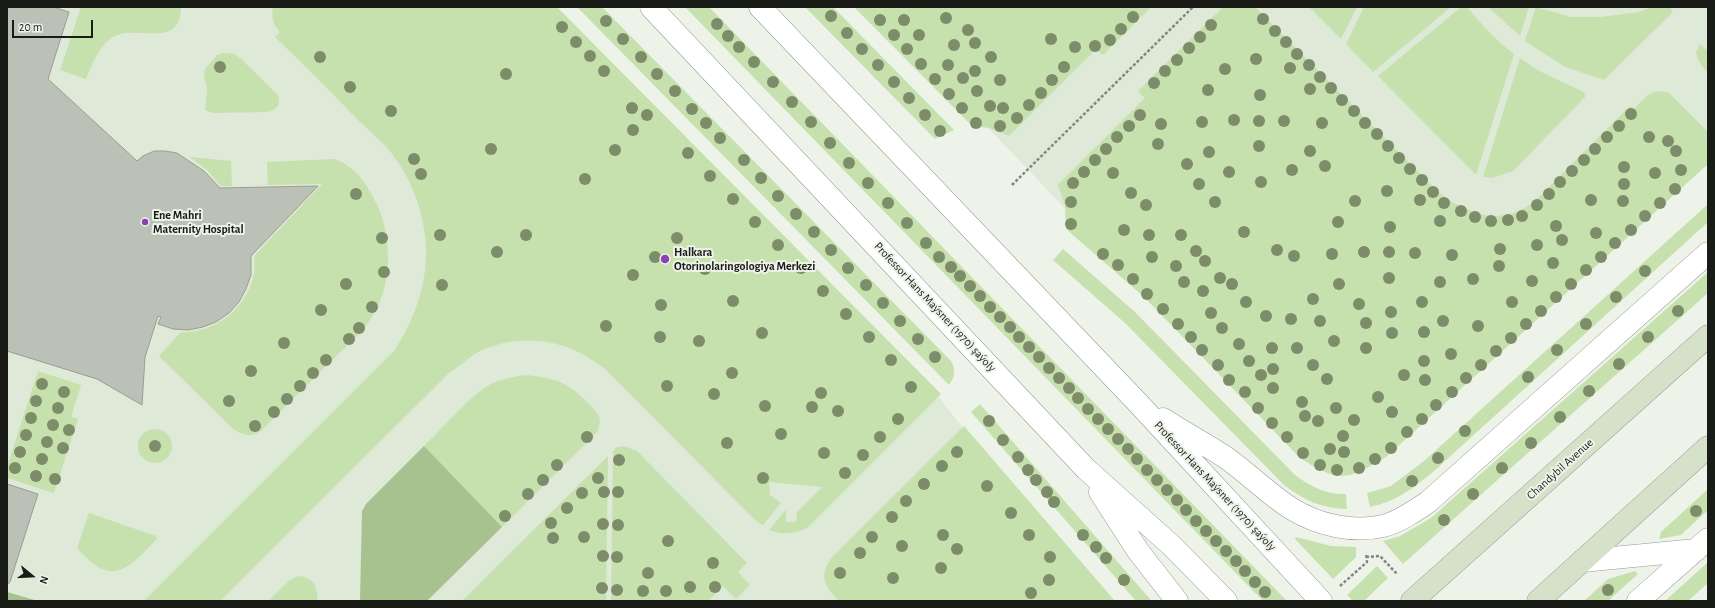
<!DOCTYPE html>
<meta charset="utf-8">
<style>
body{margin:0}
#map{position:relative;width:1715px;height:608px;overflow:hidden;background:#eef3e9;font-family:"Alegreya Sans",sans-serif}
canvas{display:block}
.frame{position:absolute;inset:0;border:8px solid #191b17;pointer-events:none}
.north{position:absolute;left:12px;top:556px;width:40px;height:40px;-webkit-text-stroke:3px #eef3e9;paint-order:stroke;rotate:108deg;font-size:11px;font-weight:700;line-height:16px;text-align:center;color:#191b17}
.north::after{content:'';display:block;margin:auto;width:14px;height:18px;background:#191b17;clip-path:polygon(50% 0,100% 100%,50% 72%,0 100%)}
.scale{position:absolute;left:12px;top:20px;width:81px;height:18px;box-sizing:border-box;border:2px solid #191b17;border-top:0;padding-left:5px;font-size:12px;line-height:14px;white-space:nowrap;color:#191b17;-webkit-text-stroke:3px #eef3e9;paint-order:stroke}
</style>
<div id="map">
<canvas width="1715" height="608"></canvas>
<div class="frame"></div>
<div class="north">N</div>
<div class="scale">20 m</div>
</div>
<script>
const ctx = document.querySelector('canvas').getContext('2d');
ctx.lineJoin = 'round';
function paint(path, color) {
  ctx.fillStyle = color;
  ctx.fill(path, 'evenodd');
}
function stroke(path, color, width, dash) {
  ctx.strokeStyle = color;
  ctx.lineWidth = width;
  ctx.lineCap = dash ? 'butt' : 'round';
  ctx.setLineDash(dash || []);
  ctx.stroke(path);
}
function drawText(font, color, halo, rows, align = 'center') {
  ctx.font = font + ' "Alegreya Sans",sans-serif';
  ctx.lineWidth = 4;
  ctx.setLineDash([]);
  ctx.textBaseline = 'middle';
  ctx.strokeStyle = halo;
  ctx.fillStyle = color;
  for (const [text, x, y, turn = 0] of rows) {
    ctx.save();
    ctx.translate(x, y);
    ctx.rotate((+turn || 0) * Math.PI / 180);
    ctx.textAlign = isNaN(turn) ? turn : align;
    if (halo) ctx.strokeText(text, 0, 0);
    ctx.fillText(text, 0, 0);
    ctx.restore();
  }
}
paint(new Path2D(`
 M7,7H552L664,120L182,601H7Z
 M873,7H1708V161L1302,457Z
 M665,121L938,396L963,428L1112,601H185Z`), '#dfe9d8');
paint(new Path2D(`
 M81,7H181C180,53 134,21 110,39C99,47 91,66 86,79L60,70Z
 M273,7H557L941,394L807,528C793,534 783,535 769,530L786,510V522H796L797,512L822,487L769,482L770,495L781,503L763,525L756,521L605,369C598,364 590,358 582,354C550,337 511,336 478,352C468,358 458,367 448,374L220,601H144L394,351C425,303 436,253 416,198C411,184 404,170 395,158C385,143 369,131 357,119C330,91 303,64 275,37L280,32C273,25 271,17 273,7Z
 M577,7H602L951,361C956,370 955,377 949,385Z
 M685,7H709L1287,601H1263Z
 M805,7H833L954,130L935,139Z
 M854,7H1151L1103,55L1096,49L1009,136L989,128L972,126Z
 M1223,7H1255L1438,192C1460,209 1489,223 1517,212C1524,209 1530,204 1536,200L1630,106L1634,109C1645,98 1651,87 1669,93L1708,132V164L1386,457C1348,480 1340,484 1300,458L1144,297L1066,229L1065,206L1058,185L1145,98L1138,91Z
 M1309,7H1357L1341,39Z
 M1364,7H1451L1373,72L1346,44Z
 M1461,7H1467C1481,24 1496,40 1514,54L1476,175L1378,76Z
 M1488,7H1529L1520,36Z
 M1536,7L1571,17H1600L1639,12L1652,7H1670L1673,12L1604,80L1565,67L1525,41Z
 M1700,44L1708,51V73C1701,66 1698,61 1696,52Z
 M222,53L234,54L240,58L278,95C281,104 277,110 268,112L212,113L205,110L207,90L204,76L205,69L217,55Z
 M1520,58C1539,73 1561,81 1582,91L1585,94V97L1513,171L1492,178L1483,177Z
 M190,157L231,161L232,186H221L207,170Z
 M334,159C356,166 369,187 378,207C394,245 392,295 364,328C352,342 338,354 325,367C304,388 282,410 261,431C250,438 243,435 233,429L159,356L181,332C221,334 260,297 254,256L322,184L268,185L267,162Z
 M1708,204V222L1433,472C1412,489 1397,501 1370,507L1367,493L1391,486L1424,461Z
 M1063,249L1135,312L1295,475C1310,486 1326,495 1346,494L1347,509C1323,509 1303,500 1284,485L1125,323L1053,260Z
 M1708,272V293L1403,564L1383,541L1400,536L1431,518Z
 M38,371L81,385L71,417L78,419L54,493L7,478V467Z
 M525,375C556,378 568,382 590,405C599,414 603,419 597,432L502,527L424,446C442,429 470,395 491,384C501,379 513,377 525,375Z
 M980,404L1150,599L1151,601H1136L971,412Z
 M964,426L1115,601H839C824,585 818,576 832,557Z
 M138 446a17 17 0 1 1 34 0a17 17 0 1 1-34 0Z
 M624,446L637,451L747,563L738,572L750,585L736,599L723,586L708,601H611L613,451L617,447Z
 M608,456L606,601H462Z
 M1708,489V510L1681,535L1659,539L1661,532Z
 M89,513L156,536L157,539C142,553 124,580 100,568C91,563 84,555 77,548Z
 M1296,537L1331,546L1356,547V557L1333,579L1295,539Z
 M1708,562V583L1688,601H1665Z
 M1377,566L1388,578L1364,601H1353L1347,595Z
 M1635,571L1638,574L1608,601H1584L1608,579Z
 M298,576C314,577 317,586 318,601H268L289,581Z`), '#c6e1ae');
paint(new Path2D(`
 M424,446L502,527L427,601H360L362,511L366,504Z
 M7,592L38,601H7Z`), '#a7c28e');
const building = new Path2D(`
 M7,7H53L69,12L48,79L137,161L143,156L154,151H165L177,153L204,171L220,188L318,186L251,256V275L246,289L239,302L229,313L216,322L203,327L188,330L173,329L158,324L161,317L158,316L145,357L142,405L97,379L7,351Z
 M7,484L38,494L10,582L7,585Z`);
paint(building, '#bcc1b7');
stroke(building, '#999e95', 1);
const street = new Path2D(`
 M651,7L1086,469L1172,546L1226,601
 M760,7L1138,403L1321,601
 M1163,419C1183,432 1205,444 1225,457C1248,473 1268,494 1292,509C1318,525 1353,533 1383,526C1399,522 1415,511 1428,502L1708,253
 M1100,492L1138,551L1177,601
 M1582,561L1696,550
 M1638,601L1708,539`);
const secondary = new Path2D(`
 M1412,601L1708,336
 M1538,601L1708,447`);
stroke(street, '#969b92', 23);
stroke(secondary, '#969b92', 23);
stroke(new Path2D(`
 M1012,185L1193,7
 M1366,557L1380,556L1397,574
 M1340,586L1367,562L1366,553`), '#82867f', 2.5, [3, 2]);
stroke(street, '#fff', 22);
stroke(secondary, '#d5e1c8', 22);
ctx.fillStyle = '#7d8c69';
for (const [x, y] of [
 [831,16],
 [1133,17],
 [946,18],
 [1263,19],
 [880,20],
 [904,20],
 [606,21],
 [717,24],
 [1211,25],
 [562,27],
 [1121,29],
 [968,30],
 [1275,31],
 [847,33],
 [894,35],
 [919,35],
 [728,36],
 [1200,37],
 [623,39],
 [1051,39],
 [1110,40],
 [576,42],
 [1286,42],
 [975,43],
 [954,45],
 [1095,46],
 [739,47],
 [1075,47],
 [1189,48],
 [862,49],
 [907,49],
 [1297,54],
 [590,56],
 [320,57],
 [641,57],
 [991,57],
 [1256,59],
 [1177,60],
 [754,62],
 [921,64],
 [878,65],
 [948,65],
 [1309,65],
 [220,67],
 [1064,67],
 [1290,68],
 [1225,69],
 [604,71],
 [975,71],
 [1165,71],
 [506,74],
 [657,74],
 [1320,77],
 [963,78],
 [935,79],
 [1000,80],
 [1052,80],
 [773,82],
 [894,82],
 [1154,83],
 [350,87],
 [1331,88],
 [1310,89],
 [1208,90],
 [675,91],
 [977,91],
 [1041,93],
 [949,94],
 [1260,95],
 [909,98],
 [1342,100],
 [792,102],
 [1029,105],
 [990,106],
 [632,108],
 [962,108],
 [1003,108],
 [692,109],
 [391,111],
 [1354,111],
 [1631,114],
 [647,115],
 [925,115],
 [1140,115],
 [1017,118],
 [1234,120],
 [1259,121],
 [1284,121],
 [811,122],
 [1202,122],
 [706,123],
 [976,123],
 [1322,123],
 [1365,123],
 [1161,124],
 [1000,126],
 [1129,126],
 [1619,126],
 [633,130],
 [940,131],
 [1377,134],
 [1117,137],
 [1607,137],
 [1649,137],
 [720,138],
 [1668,141],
 [830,143],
 [1158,144],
 [1259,146],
 [1388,146],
 [491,149],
 [1106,149],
 [1595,149],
 [615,150],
 [1310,151],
 [1676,151],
 [1209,152],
 [688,153],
 [1399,158],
 [414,159],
 [744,160],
 [1095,160],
 [1584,160],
 [849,163],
 [1187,164],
 [1325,166],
 [1624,167],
 [1410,169],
 [1292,170],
 [1681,170],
 [1572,171],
 [1084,172],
 [1229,172],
 [1113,173],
 [1655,173],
 [421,174],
 [710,176],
 [761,178],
 [585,179],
 [1422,180],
 [1261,182],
 [1560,182],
 [868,183],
 [1073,183],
 [1199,184],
 [1624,184],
 [1675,189],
 [1387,191],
 [1433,192],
 [1131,193],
 [356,194],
 [1549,194],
 [778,196],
 [733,199],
 [1420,200],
 [1591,200],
 [1355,201],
 [1623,201],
 [1071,202],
 [1215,202],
 [888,203],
 [1444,203],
 [1660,203],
 [1146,205],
 [1537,205],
 [1461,211],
 [796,214],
 [1522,216],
 [1645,216],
 [1475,217],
 [1508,220],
 [1440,221],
 [1491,221],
 [755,222],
 [1338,222],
 [907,223],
 [1071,224],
 [1556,226],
 [1390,227],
 [1124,230],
 [1631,230],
 [814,232],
 [1244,232],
 [1596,233],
 [440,235],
 [526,235],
 [1149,235],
 [1181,235],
 [382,238],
 [677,238],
 [1562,240],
 [926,243],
 [1615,243],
 [778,245],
 [1537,245],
 [1500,249],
 [831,250],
 [1277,250],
 [1196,251],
 [497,252],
 [1364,252],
 [1389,252],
 [1415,253],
 [1103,254],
 [1332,254],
 [1452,255],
 [1294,256],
 [655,257],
 [939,257],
 [1152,257],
 [1601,257],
 [1205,261],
 [1553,263],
 [1118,265],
 [1176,266],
 [1499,266],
 [951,267],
 [801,268],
 [848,268],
 [705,269],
 [1586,270],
 [1645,271],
 [384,272],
 [633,275],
 [960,276],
 [1220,278],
 [1389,278],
 [1133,279],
 [1473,279],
 [1532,281],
 [1184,282],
 [1440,282],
 [346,284],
 [1232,284],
 [1339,284],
 [1571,284],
 [442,285],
 [866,285],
 [970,286],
 [823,291],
 [1203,291],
 [1147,294],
 [980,296],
 [1556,297],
 [1616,297],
 [1313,299],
 [733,301],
 [1246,302],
 [1422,302],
 [1512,302],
 [883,303],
 [1359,304],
 [661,305],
 [372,307],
 [990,307],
 [1163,309],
 [321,310],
 [1541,311],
 [1678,311],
 [1391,312],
 [1211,313],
 [846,314],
 [1266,316],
 [1000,317],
 [1291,319],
 [900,321],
 [1320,321],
 [1443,321],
 [1366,323],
 [1178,324],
 [1526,324],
 [1586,324],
 [606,326],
 [1478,326],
 [1010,327],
 [359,328],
 [1222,328],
 [1424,332],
 [762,333],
 [1392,333],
 [660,337],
 [869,337],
 [1019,337],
 [1191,337],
 [1648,337],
 [1511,338],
 [349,339],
 [918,339],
 [699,341],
 [1334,341],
 [284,343],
 [1239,344],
 [1029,347],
 [1272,348],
 [1297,348],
 [1366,348],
 [1202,350],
 [1557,350],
 [1496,351],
 [1451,354],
 [935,357],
 [1039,357],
 [326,360],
 [891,360],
 [1249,361],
 [1424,361],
 [1619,364],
 [1218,365],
 [1313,365],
 [1481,365],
 [1049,368],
 [1273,369],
 [251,371],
 [313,373],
 [732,373],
 [1261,375],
 [1404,375],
 [1528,377],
 [1059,378],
 [1466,378],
 [1327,379],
 [1229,380],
 [1425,380],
 [42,384],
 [300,386],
 [667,386],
 [911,387],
 [1069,388],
 [1273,388],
 [1589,391],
 [64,392],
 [1245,392],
 [1452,392],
 [821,393],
 [714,394],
 [1378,397],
 [1078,398],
 [287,399],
 [36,401],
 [229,401],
 [1302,402],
 [1436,405],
 [765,406],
 [812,407],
 [58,408],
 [1258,408],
 [1336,408],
 [1088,409],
 [838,411],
 [274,412],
 [1392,412],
 [1305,416],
 [1560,417],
 [31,418],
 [898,419],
 [1098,419],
 [1422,419],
 [1354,420],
 [989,421],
 [1318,421],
 [1272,423],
 [53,425],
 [255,426],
 [1108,429],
 [69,430],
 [1465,431],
 [1407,432],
 [781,434],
 [26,435],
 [1343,436],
 [587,437],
 [880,437],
 [1287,437],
 [1118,439],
 [1003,440],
 [47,442],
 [727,443],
 [1531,443],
 [155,446],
 [63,448],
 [1391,448],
 [1128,449],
 [1330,449],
 [20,452],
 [957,452],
 [1344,452],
 [824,453],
 [1303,453],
 [863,455],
 [1018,457],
 [1438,458],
 [42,459],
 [1137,459],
 [1375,459],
 [619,460],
 [557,465],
 [1320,465],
 [942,466],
 [15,468],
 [1359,468],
 [1502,468],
 [1028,470],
 [1147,470],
 [1337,470],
 [845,473],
 [36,476],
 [598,478],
 [763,478],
 [55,479],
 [543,480],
 [1036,480],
 [1157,480],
 [1412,481],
 [924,484],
 [987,486],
 [1167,490],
 [604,492],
 [618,492],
 [1047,492],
 [582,493],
 [528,494],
 [1473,494],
 [1177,500],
 [906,501],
 [1054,502],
 [567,508],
 [1186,510],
 [1696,511],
 [1011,513],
 [505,516],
 [892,517],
 [1444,520],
 [1196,521],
 [551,523],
 [603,524],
 [618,525],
 [1206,531],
 [943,535],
 [1029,535],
 [1083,535],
 [584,537],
 [872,537],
 [553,538],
 [668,541],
 [1216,541],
 [902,546],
 [1096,547],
 [957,549],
 [1226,551],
 [860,553],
 [603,556],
 [617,557],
 [1050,557],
 [1106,558],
 [1236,561],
 [713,563],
 [941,568],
 [1245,571],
 [648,573],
 [840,573],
 [893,578],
 [1049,580],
 [1124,580],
 [1255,582],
 [690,587],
 [715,587],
 [602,588],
 [617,590],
 [1608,590],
 [643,591],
 [666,591],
 [1265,592],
 [1031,593]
]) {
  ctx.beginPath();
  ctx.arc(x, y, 6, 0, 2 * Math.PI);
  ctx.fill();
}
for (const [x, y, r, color] of [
 [145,222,4,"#8a43b5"],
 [665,259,5,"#8a43b5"]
]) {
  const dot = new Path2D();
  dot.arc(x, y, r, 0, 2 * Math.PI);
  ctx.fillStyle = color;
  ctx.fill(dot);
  stroke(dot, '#eef3e9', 1.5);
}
drawText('bold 12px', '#191b17', '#eef3e9', [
 ["Ene Mahri",153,215],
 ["Maternity Hospital",153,229],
 ["Halkara",674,252],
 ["Otorinolaringologiya Merkezi",674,266]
], 'left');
drawText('12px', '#191b17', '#eef3e9', [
 ["Professor Hans Maýsner (1970) şaýoly",935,307,47],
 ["Chandybil Avenue",1560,469,-42],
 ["Professor Hans Maýsner (1970) şaýoly",1215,486,47]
]);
</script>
